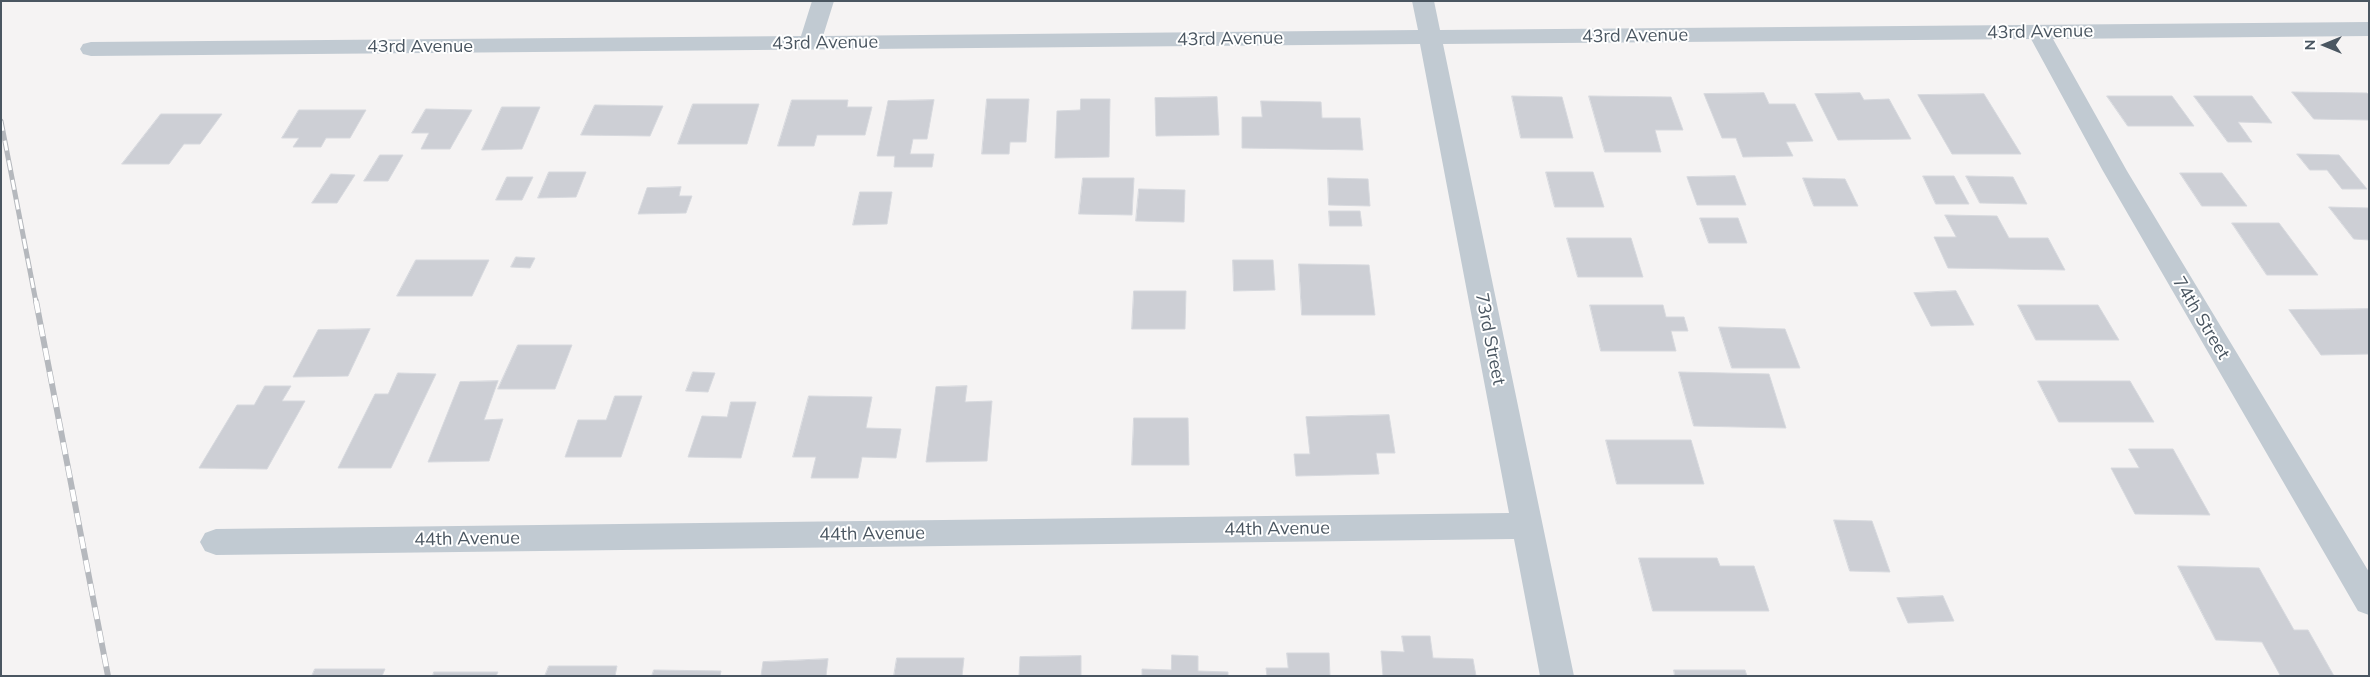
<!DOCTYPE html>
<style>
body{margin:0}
#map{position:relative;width:2370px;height:677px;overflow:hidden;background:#f5f3f3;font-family:Mulish,sans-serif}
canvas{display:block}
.frame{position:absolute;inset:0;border:2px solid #4a5661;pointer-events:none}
.north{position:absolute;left:2300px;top:20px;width:50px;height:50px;-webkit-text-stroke:4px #fff;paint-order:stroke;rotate:270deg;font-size:14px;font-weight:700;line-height:20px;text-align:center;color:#4a5661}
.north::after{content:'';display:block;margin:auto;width:18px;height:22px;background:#4a5661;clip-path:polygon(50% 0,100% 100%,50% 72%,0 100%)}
</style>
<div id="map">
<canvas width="2370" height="677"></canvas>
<div class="frame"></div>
<div class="north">N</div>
</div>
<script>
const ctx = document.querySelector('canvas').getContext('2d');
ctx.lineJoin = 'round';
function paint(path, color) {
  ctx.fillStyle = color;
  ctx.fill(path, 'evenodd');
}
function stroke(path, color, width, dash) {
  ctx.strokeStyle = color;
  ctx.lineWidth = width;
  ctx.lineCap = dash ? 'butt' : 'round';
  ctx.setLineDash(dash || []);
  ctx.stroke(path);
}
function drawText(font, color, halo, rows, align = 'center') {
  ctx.font = font + ' Mulish,sans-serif';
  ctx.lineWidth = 4;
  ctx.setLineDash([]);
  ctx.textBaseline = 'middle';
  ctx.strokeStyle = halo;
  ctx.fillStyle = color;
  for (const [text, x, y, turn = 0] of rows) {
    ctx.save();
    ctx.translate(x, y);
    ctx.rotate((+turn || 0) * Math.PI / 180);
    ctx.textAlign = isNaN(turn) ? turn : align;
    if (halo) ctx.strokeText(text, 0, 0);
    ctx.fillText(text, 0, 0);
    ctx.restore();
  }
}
const building = new Path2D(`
 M2292,92L2367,93L2369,95V120L2314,119Z
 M1764,93L1769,104H1795L1813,141L1786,142L1793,156L1743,157L1736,138H1722L1704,94Z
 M1860,93L1864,100L1889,99L1911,139L1838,140L1815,94Z
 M1984,94L2021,154H1952L1918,95Z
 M1512,96L1562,97L1573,138H1521Z
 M1589,96L1671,97L1683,130H1655L1661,152H1605Z
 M2107,96H2172L2194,126H2128Z
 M2194,96H2252L2272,123L2238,122L2252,142H2228Z
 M1217,97L1219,135L1156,136L1155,98Z
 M987,99H1029L1026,142H1010L1009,154H982Z
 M1081,99H1110L1109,157L1055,158L1057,111L1080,110Z
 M792,100H848L847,107H872L865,135H817L814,146H778Z
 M934,100L927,139H913L910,154H934L932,167H894L895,156H877L888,101Z
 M1261,101L1321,102L1322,118H1360L1363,150L1242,148V117H1262Z
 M693,104H759L747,144H678Z
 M595,105L663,106L650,136L581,135Z
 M502,107H540L522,149L482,150Z
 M426,109L472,110L450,149H421L429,133H412Z
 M299,110H366L350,138H326L321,147H293L299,138H282Z
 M161,114H222L200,144H184L169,164H122Z
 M2297,154L2339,155L2367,189H2342L2327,170H2310Z
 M380,155H403L388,181H364Z
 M549,172H586L576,197L538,198Z
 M1546,172H1593L1604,207H1555Z
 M2180,173H2222L2247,206H2202Z
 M331,174L355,175L337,203H312Z
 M1735,176L1746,205H1697L1687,177Z
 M1923,176H1954L1969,204H1936Z
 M1966,176L2013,177L2027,204L1980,203Z
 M507,177H533L522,200H496Z
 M1083,178H1134L1132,215L1079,214Z
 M1328,178L1368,179L1370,206L1329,205Z
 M1803,178L1845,179L1858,206H1814Z
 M681,187L679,196H692L686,213L638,214L647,188Z
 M1139,189L1185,190L1184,222L1136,221Z
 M860,192H892L887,224L853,225Z
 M2329,207L2369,208V240L2354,239Z
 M1329,211H1360L1362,226H1330Z
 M1945,215L1997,216L2009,238H2048L2065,270L1948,268L1934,237H1956Z
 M1700,218H1738L1747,243H1709Z
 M2232,223H2279L2318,275H2267Z
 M1567,238H1631L1643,277H1578Z
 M516,257L535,258L530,268L511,267Z
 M416,260H489L472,296H397Z
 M1233,260H1273L1275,290L1234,291Z
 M1299,264L1369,265L1375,315H1302Z
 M1134,291H1186L1185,329H1132Z
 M1956,291L1974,325L1931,326L1914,293Z
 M1590,305H1663L1666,317H1684L1688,331H1671L1676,351H1601Z
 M2018,305H2098L2119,340H2036Z
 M2369,309V354L2321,355L2289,310Z
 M1719,327L1785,329L1800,368H1732Z
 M370,329L348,376L293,377L318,330Z
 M518,345H572L555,389H498Z
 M693,372L715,373L708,392L686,391Z
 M1679,372L1769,374L1786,428L1694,426Z
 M398,373L436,374L391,468H338L375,394H388Z
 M498,381L484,420L503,419L489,461L428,462L460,382Z
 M2038,381H2130L2154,422H2059Z
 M265,386H291L282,401H305L267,469L199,468L237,405H254Z
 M967,386L965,402L992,401L987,461L926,462L936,387Z
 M615,396H642L621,457H565L578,420H606Z
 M809,396L872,397L866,428L901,429L896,458L862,457L858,478H811L816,457H793Z
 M731,402H756L741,458L688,457L702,416L727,417Z
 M1389,415L1395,453H1376L1379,474L1296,476L1294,454H1310L1306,417Z
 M1134,418H1188L1189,465H1132Z
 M1606,440H1691L1704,484H1617Z
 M2129,449H2173L2210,515L2135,514L2111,468H2139Z
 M1834,520L1872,521L1890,572L1850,571Z
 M1639,558H1717L1720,566H1754L1769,611H1653Z
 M2178,566L2259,568L2294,630H2308L2334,676L2280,675L2262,642L2216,640Z
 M1943,596L1954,621L1908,623L1897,598Z
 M1402,636H1430L1433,658L1473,659L1476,676H1383L1381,651L1404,652Z
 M1287,653H1329L1330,676H1267L1266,668H1288Z
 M1172,655L1198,656V671L1228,672V676H1142V669L1171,670Z
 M1081,656V676H1019L1020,657Z
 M897,658H964L962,676H894Z
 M828,659L826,676H761L763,662Z
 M549,666H617L615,676H545Z
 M315,669H385L382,676H312Z
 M654,670L721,671L720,676H652Z
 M1674,670H1745L1747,676H1675Z
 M434,672H498L496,676H433Z`);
paint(building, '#cdcfd5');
stroke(building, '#d7d9de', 1);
paint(new Path2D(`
 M812,1H834L823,36L1418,30L1412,1H1434L1440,30L2369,22V36L2053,39L2127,171L2369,572V615L2358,611L2103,171L2031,39L1443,44L1574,676H1540L1514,539L216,555L205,551L200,542L205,533L216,529L1509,513L1420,44L91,56L83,54L80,49L83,44L91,42L801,36Z`), '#c1cad2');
const railFar1 = new Path2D(`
 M1,121L36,302`);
const rail = new Path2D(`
 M36,301L108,676`);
stroke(railFar1, '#b5b8bd', 5);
stroke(rail, '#b5b8bd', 6);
stroke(railFar1, '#fff', 3, [10]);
stroke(rail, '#fff', 4.5, [12]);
drawText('18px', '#4a5661', '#fff', [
 ["43rd Avenue",2040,32,-1],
 ["43rd Avenue",1635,36,-1],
 ["43rd Avenue",1230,39,-1],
 ["43rd Avenue",825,43,-1],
 ["43rd Avenue",420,47],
 ["74th Street",2201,318,59],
 ["73rd Street",1490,339,79],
 ["44th Avenue",1277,529,-1],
 ["44th Avenue",872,534,-1],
 ["44th Avenue",467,539,-1]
]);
</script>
